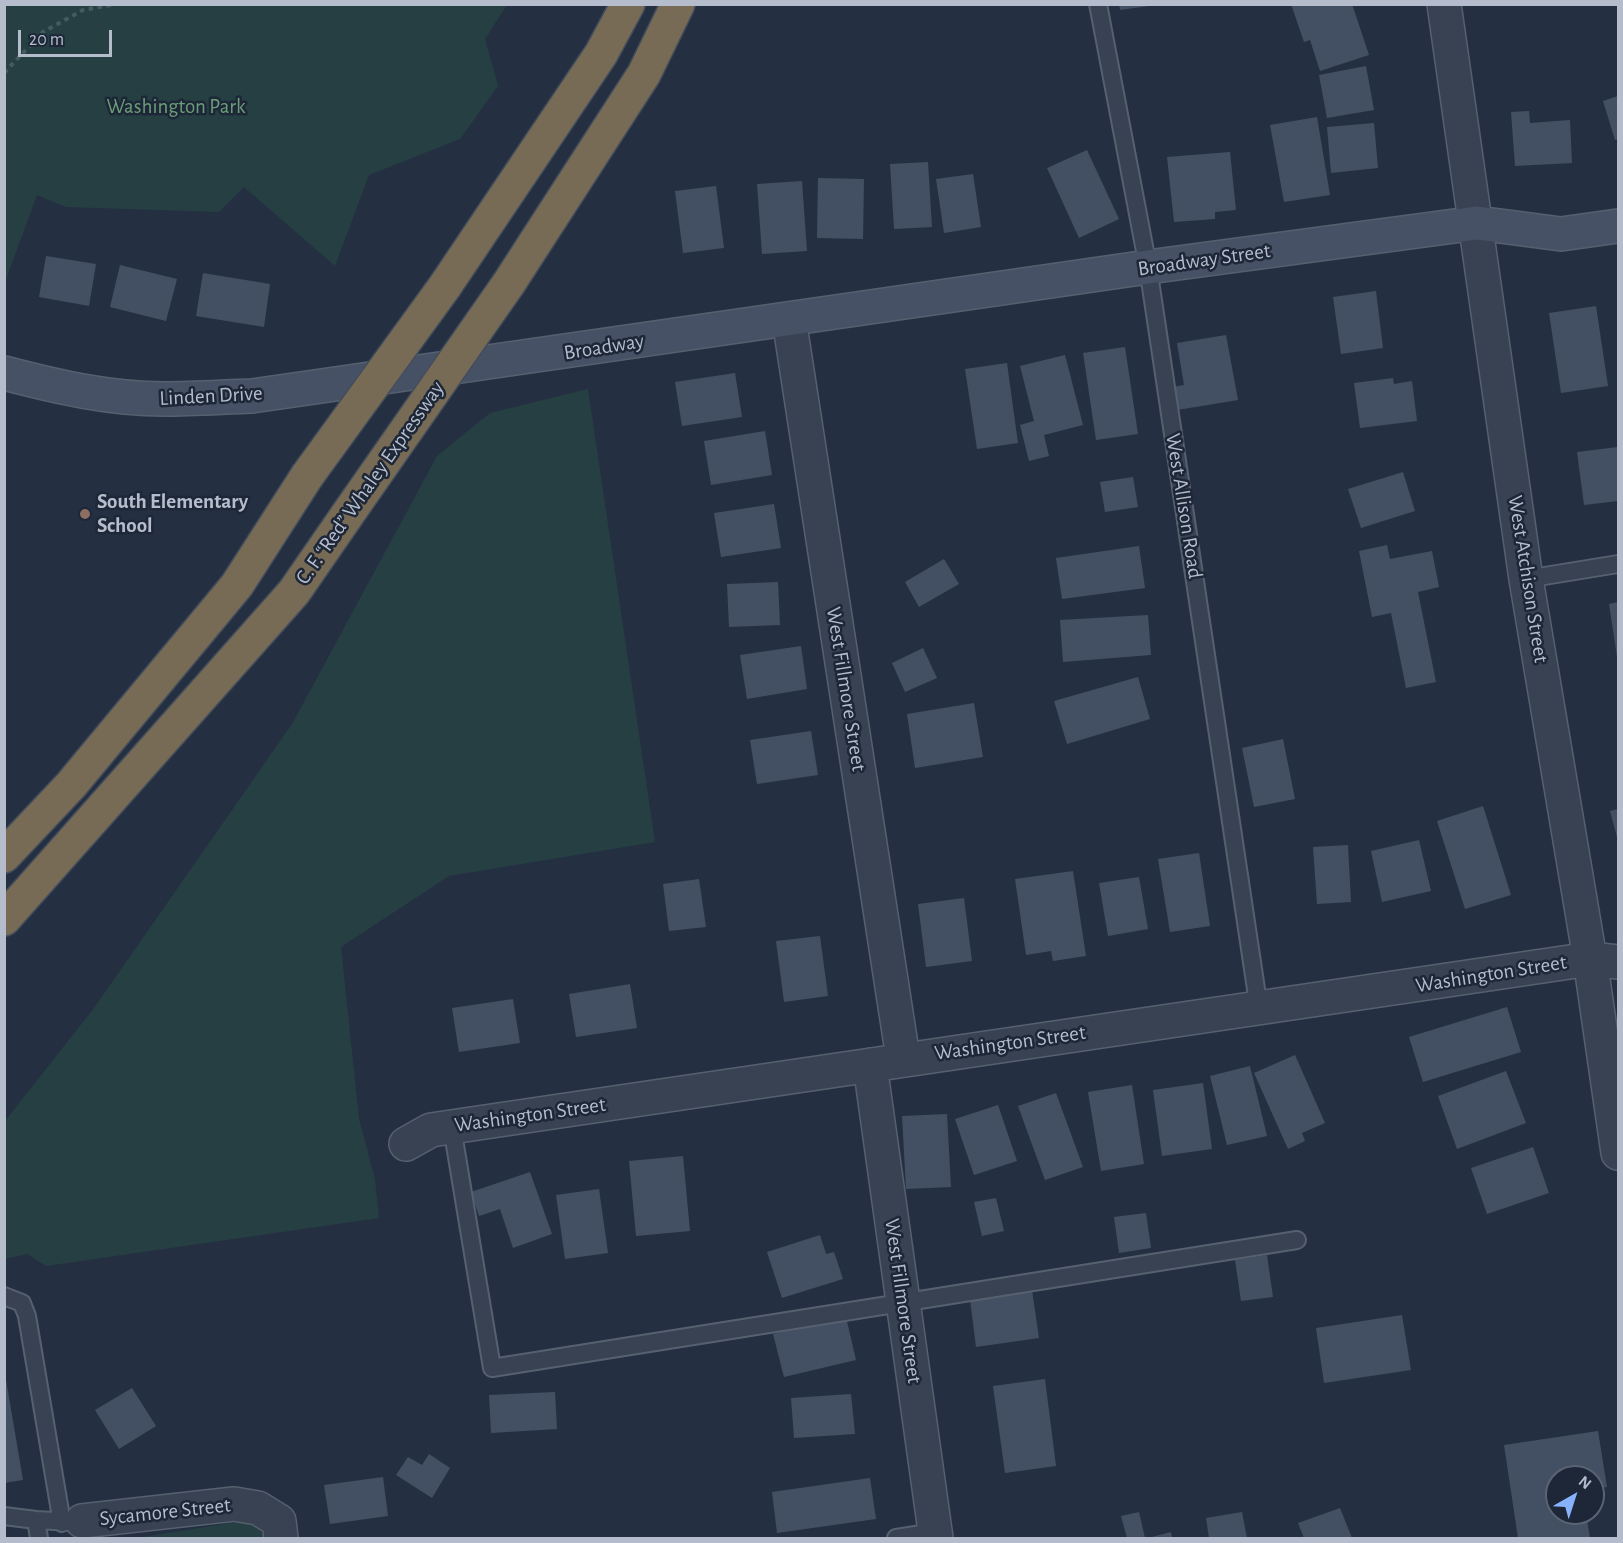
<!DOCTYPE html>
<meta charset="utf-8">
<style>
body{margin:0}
#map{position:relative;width:1623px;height:1543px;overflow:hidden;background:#243042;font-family:"Alegreya Sans",sans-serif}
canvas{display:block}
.frame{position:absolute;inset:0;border:6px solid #b5bdcc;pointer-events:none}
.north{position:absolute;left:1545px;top:1465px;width:60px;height:60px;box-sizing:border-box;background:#1d2737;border:2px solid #5a6373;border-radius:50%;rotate:39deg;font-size:16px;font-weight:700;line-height:24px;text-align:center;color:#b5bdcc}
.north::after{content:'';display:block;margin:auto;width:21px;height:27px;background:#87b3fe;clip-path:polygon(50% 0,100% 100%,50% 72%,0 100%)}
.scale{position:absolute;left:18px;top:30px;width:94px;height:27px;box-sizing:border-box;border:3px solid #b5bdcc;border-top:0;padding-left:8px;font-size:18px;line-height:21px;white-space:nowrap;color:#b5bdcc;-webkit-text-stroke:4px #1d2737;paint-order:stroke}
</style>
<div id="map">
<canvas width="1623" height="1543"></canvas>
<div class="frame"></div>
<div class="north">N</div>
<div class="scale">20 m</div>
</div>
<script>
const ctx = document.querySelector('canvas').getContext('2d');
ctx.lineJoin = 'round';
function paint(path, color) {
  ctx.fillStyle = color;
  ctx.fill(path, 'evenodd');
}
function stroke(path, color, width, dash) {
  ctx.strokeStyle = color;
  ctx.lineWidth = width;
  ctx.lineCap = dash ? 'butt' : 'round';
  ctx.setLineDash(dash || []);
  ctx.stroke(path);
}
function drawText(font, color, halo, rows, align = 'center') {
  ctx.font = font + ' "Alegreya Sans",sans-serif';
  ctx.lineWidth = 5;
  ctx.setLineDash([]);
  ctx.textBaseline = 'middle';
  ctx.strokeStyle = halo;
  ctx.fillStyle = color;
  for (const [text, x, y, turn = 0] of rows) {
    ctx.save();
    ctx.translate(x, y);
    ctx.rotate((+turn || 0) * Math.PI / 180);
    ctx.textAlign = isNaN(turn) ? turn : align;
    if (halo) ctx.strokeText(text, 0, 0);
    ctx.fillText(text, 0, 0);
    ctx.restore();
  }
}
paint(new Path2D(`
 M5,4H507V5L485,39L498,86L460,139L369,175L335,266L244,187L219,212L66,207L37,195L5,282Z
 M588,389L655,842L449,876L341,947L359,1119L375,1179L379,1218L46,1266L27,1254L5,1259V1121L94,1008L292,724L437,456L490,413Z
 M237,1522L255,1526L268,1538H136Z`), '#263f43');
paint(new Path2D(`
 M1119,4H1149V6L1120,10Z
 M1291,4H1352L1369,55L1320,71L1310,40L1304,42Z
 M1366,66L1374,110L1327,118L1319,75Z
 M1618,96V139L1615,140L1603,101Z
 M1529,111L1530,123L1570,120L1572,163L1515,166L1511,112Z
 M1317,117L1330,195L1284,202L1270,125Z
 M1374,123L1378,168L1331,173L1327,127Z
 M1087,150L1119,219L1079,238L1047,168Z
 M1230,152L1236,210L1215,212V219L1174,222L1167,157Z
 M928,162L932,227L894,229L890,164Z
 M973,174L981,227L944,233L936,179Z
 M818,178L864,179L863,239L817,238Z
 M802,181L807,251L762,254L757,184Z
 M716,186L724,248L683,253L675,191Z
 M46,256L96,264L89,306L39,297Z
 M120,265L177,279L166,321L110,307Z
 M203,273L270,284L264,327L196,316Z
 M1376,291L1383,348L1341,354L1333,297Z
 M1596,306L1608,386L1561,393L1549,313Z
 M1226,335L1238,400L1165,412L1161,389L1184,385L1177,343Z
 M1125,347L1138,434L1096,440L1083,353Z
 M1065,355L1083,425L1044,435L1049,456L1029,461L1020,425L1034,421L1020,366Z
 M1007,363L1018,443L977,449L965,369Z
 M735,373L742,417L682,426L675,382Z
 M1393,378L1394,384L1412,381L1417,421L1360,428L1354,383Z
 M765,431L772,475L711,485L704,441Z
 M1618,447V501L1584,505L1577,452Z
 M1403,472L1415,511L1361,528L1348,489Z
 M1133,477L1138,507L1105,512L1100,482Z
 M774,504L781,548L721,557L714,513Z
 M1387,545L1390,559L1432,551L1439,587L1418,592L1436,682L1406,688L1391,613L1372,617L1359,551Z
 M1139,546L1145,588L1062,599L1056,558Z
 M944,559L959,584L919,607L905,582Z
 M778,582L780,625L729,627L727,584Z
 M1618,602V657H1617L1609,604Z
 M1148,615L1151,655L1063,662L1060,620Z
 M801,646L807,689L747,699L740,655Z
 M923,648L937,678L905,692L892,663Z
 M1138,677L1150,719L1067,744L1054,701Z
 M974,703L983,757L915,768L907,714Z
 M811,731L818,775L757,784L750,740Z
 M1283,739L1295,799L1254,807L1242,748Z
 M1483,806L1511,895L1465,909L1437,821Z
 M1618,809V841L1610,811Z
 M1419,840L1431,891L1382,902L1371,851Z
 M1348,845L1351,902L1317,904L1313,847Z
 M1199,853L1210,926L1170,932L1158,859Z
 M1073,871L1086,956L1053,961L1051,951L1026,955L1015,879Z
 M1139,877L1148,929L1108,936L1099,883Z
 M699,879L706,927L669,931L663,884Z
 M964,898L972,961L926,967L918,904Z
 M820,936L828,996L784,1002L776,941Z
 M630,984L637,1028L576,1037L569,994Z
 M513,999L520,1043L459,1052L452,1008Z
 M1507,1007L1521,1052L1423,1082L1409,1037Z
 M1295,1055L1325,1123L1302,1133L1305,1141L1288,1149L1254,1073Z
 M1250,1066L1267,1136L1227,1145L1210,1076Z
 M1506,1071L1526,1123L1457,1149L1438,1096Z
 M1203,1083L1212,1149L1162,1156L1153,1090Z
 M1132,1085L1144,1164L1101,1171L1088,1092Z
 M1056,1093L1083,1167L1045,1180L1018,1106Z
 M998,1105L1017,1161L974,1175L955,1119Z
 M947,1114L951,1187L906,1189L902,1116Z
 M1533,1147L1549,1193L1487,1214L1471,1168Z
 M683,1156L690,1231L636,1236L629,1161Z
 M530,1172L552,1234L513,1248L500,1209L479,1216L471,1192Z
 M599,1189L608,1253L565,1259L556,1195Z
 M996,1198L1004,1231L982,1236L974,1202Z
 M1146,1213L1151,1248L1119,1253L1114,1217Z
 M820,1235L826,1254L834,1252L843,1279L782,1298L767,1252Z
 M1267,1255L1273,1297L1241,1301L1235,1260Z
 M1032,1290L1039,1338L976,1347L970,1299Z
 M1402,1315L1411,1370L1324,1383L1316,1328Z
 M846,1317L856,1360L784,1377L773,1334Z
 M4,1368L23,1480L4,1483Z
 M1045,1379L1056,1466L1005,1473L993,1386Z
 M132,1388L156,1426L119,1449L95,1410Z
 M555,1392L557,1429L491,1433L489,1395Z
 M851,1394L855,1434L794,1438L791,1398Z
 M1598,1431L1607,1487L1593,1489V1477H1557V1513H1586L1590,1538H1518L1504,1445Z
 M429,1454L450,1468L432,1498L396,1475L408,1457L422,1465Z
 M383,1477L388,1516L330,1524L324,1485Z
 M870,1478L876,1519L777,1533L772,1492Z
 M1340,1508L1352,1538H1304L1298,1523Z
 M1139,1512L1145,1538H1127L1121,1516Z
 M1242,1512L1247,1538H1209L1206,1518Z
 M1171,1532L1172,1538H1148Z`), '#435064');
const lane = new Path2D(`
 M1098,4L1148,267L1259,1009
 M1526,579L1618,564
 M452,1127L492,1368L1297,1240
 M4,1296L22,1303L27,1316L62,1523
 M4,1516L36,1520
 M39,1538L36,1520L73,1522
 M896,1538L935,1532`);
const street = new Path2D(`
 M1444,4L1526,579L1590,959L1618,1153
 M789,319L903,1058
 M870,1065L936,1538
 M406,1144L431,1130L1590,959L1618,962
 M82,1521L234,1504L258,1508L279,1521L281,1538`);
const secondary = new Path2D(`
 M4,373C57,387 110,399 164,399C193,399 222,397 252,396L1148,267L1477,223L1561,234L1618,226`);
const highway = new Path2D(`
 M509,283L644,74L678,4
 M445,286L601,54L628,4
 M4,856L71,785L237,585L307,476
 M4,919L294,592L352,508`);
stroke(lane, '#56606f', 20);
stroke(street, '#56606f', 36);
stroke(secondary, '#56606f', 36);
stroke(highway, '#434d5c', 36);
stroke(new Path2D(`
 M4,73L43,32L83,10L116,4`), '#445c60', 4, [4.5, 4.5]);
stroke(lane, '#384252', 16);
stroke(street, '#384252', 33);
stroke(secondary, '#465165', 33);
stroke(highway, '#786b55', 33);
const highwayBridge = new Path2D(`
 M307,476L445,286
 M352,508L509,283`);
stroke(highwayBridge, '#434d5c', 36, []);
stroke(highwayBridge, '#786b55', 33);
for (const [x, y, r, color] of [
 [85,514,6,"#8d6e63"]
]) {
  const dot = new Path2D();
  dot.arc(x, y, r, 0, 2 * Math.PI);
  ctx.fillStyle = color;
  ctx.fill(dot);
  stroke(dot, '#1d2737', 2);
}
drawText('21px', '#6b9e78', '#1d2737', [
 ["Washington Park",176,107]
]);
drawText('21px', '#b5bdcc', '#1d2737', [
 ["Broadway Street",1204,260,-8],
 ["Broadway",604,347,-9],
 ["Linden Drive",211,396,-3],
 ["C. F. “Red” Whaley Expressway",370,483,-55],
 ["West Allison Road",1184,506,81],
 ["West Atchison Street",1528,579,81],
 ["West Fillmore Street",846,689,81],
 ["Washington Street",1491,974,-9],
 ["Washington Street",1010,1043,-8],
 ["Washington Street",530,1115,-8],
 ["West Fillmore Street",903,1301,82],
 ["Sycamore Street",165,1512,-6]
]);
drawText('bold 21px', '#b5bdcc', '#1d2737', [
 ["South Elementary",97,502],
 ["School",97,526]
], 'left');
</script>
